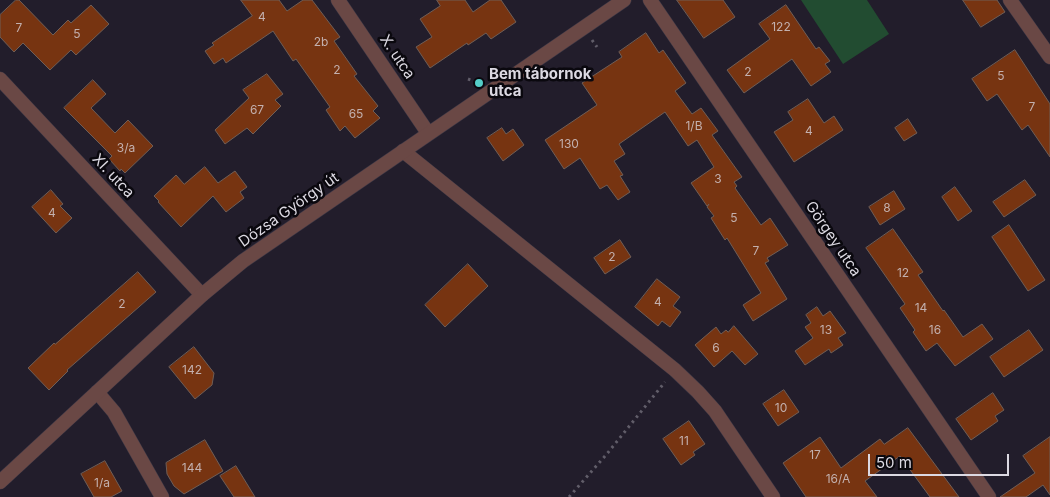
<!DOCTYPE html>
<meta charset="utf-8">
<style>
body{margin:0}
#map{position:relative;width:1050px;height:497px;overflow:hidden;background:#221d2b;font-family:Inter,sans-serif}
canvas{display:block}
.scale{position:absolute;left:868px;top:454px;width:141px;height:22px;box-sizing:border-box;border:2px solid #dcd9e2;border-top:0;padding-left:6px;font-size:15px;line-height:18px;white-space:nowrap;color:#dcd9e2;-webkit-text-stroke:4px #0a080e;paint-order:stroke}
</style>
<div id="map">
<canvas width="1050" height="497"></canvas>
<div class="scale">50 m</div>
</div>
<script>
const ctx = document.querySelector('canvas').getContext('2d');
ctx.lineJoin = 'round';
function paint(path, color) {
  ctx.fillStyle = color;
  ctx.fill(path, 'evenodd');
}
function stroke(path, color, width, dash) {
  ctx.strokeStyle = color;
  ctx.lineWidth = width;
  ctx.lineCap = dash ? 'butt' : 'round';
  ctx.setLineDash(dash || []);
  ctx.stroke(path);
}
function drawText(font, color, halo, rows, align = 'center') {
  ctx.font = font + ' Inter,sans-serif';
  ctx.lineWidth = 5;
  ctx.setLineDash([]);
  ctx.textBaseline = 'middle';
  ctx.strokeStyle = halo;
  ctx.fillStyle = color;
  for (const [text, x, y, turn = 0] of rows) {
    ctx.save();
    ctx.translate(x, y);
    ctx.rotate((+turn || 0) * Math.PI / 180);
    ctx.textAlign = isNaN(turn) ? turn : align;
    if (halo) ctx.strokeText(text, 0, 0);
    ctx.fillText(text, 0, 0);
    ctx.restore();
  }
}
paint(new Path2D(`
 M801,0H867L889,34L843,64Z`), '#224c31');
const building = new Path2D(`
 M16,0H19L53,35L68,20L71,23L91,5L109,24L76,55L71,50L50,70L23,43L14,52L0,37V15Z
 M241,0H279L287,11L303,0H312L340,37L334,41L357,74L354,76L378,106L373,111L380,118L355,138L345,126L340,131L326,110L330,107L296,59L293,61L273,31L226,63L223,58L214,64L205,51L214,45L212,43L252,16Z
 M437,0H465L473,12L490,0H501L516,22L491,39L486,33L468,45L467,43L430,68L416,47L432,37L420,19L440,6Z
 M677,0H723L735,17L704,38Z
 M963,0H997L1005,12L981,27Z
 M786,5L816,49L819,47L830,61L825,64L831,72L811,86L792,59L744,93L727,70L770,39L759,24Z
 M646,33L659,53L663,50L686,83L675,91L692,114L701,108L718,131L712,135L742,177L734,182L737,186L735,188L761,225L770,218L788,245L767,258L769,261L765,263L787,299L753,321L743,305L761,293L727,238L725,240L711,218L714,216L707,207L709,204L707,206L691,183L714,167L697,140L688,146L665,112L619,144L625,154L614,161L623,175L620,176L630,192L618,200L607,185L600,189L580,158L564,169L545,140L597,105L582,83L622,57L619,52Z
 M1015,50L1050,104V157L1028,125L1022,130L997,94L987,101L972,79Z
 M267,74L283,94L275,100L281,106L253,134L247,128L225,144L215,130L249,98L243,90Z
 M93,80L106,94L91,108L115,133L128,120L153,146L125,173L121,169L120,171L109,159L112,156L64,108Z
 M808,99L824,123L834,116L843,130L794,162L774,132L793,120L788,112Z
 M908,119L917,133L904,141L895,128Z
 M502,128L506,134L513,129L524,145L503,161L487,138Z
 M205,167L218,183L235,171L247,187L240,192L244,198L226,212L213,196L181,227L158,202L159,201L154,196L176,175L184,184Z
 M1025,180L1036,195L1004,217L993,202Z
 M955,187L972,211L958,221L942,197Z
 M51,190L63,204L60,206L72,218L56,233L32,207Z
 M894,191L905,209L880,225L869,207Z
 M1009,225L1045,280L1028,291L992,237Z
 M893,229L923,272L918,275L943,311L944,310L963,337L982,324L993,339L955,366L937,343L926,351L913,332L915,330L900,308L905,304L866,248Z
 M620,240L631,257L605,274L594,258Z
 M468,264L488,286L445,327L425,305Z
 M138,272L156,292L67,370L68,371L49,390L28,368L54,343L55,344Z
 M657,279L680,297L673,306L681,312L670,327L662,321L658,326L635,307Z
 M817,307L823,316L830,311L846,333L838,338L843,345L831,353L829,349L805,365L795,351L813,338L805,327L811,323L806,315Z
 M734,326L758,354L745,365L732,351L714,367L695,345L716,327L721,334L726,330L728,332Z
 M1029,330L1043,350L1004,377L990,357Z
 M194,347L214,373L212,385L195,399L169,367Z
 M784,390L799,412L778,426L763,404Z
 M993,393L1004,410L995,416L998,421L971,440L956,419Z
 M689,421L705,444L693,452L695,455L681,465L663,439Z
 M908,428L959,497H930L900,456L865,481L877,497H806L783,463L820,437L841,468L880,439L884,444Z
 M1050,437V495L1043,485L1026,497H1000L1035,473L1023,456Z
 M205,440L223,471L184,494L174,486L167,474L166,463Z
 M105,461L122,491L111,497H94L81,474Z
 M236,466L255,497H234L220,476Z`);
paint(building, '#773411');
stroke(building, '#705e56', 1);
const minor = new Path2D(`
 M338,0L428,133
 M650,0L989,497
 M1010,0L1050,57
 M0,79L202,295
 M403,151L675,370L698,392L715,411L773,497
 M97,392L114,412L162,497`);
const tertiary = new Path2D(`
 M0,482L202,295L243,261L624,0`);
stroke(minor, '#3c3745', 15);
stroke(tertiary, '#3c3745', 15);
stroke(new Path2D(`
 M592,40L597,47
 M468,79L476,82
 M569,497L606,455L665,382`), '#615d69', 3, [2.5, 4]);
stroke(minor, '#6a4845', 14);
stroke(tertiary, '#6a4845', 14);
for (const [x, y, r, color] of [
 [479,83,5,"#54cdc8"]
]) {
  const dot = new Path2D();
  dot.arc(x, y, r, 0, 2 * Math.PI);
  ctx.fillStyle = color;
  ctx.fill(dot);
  stroke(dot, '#0a080e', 2);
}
drawText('12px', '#c3b0ae', null, [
 ["4",262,17],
 ["122",781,27],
 ["7",19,28],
 ["5",77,34],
 ["2b",321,42],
 ["2",337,70],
 ["2",748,72],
 ["5",1001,76],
 ["7",1032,107],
 ["67",257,110],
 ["65",356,114],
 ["1/B",694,126],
 ["4",809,131],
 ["130",569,144],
 ["3/a",126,148],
 ["3",718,179],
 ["8",887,208],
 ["4",52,213],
 ["5",734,218],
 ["7",756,251],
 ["2",612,257],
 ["12",903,273],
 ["4",658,302],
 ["2",122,304],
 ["14",921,308],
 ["13",826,330],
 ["16",935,330],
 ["6",716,348],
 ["142",192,370],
 ["10",781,408],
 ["11",684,441],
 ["17",815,455],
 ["144",192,468],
 ["16/A",838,479],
 ["1/a",102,483]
]);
drawText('15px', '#dcd9e2', '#0a080e', [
 ["X. utca",397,57,56],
 ["XI. utca",113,176,47],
 ["Dózsa György út",289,210,-35],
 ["Görgey utca",833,239,56]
]);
drawText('bold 15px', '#dcd9e2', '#0a080e', [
 ["Bem tábornok",489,74],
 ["utca",489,91]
], 'left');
</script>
